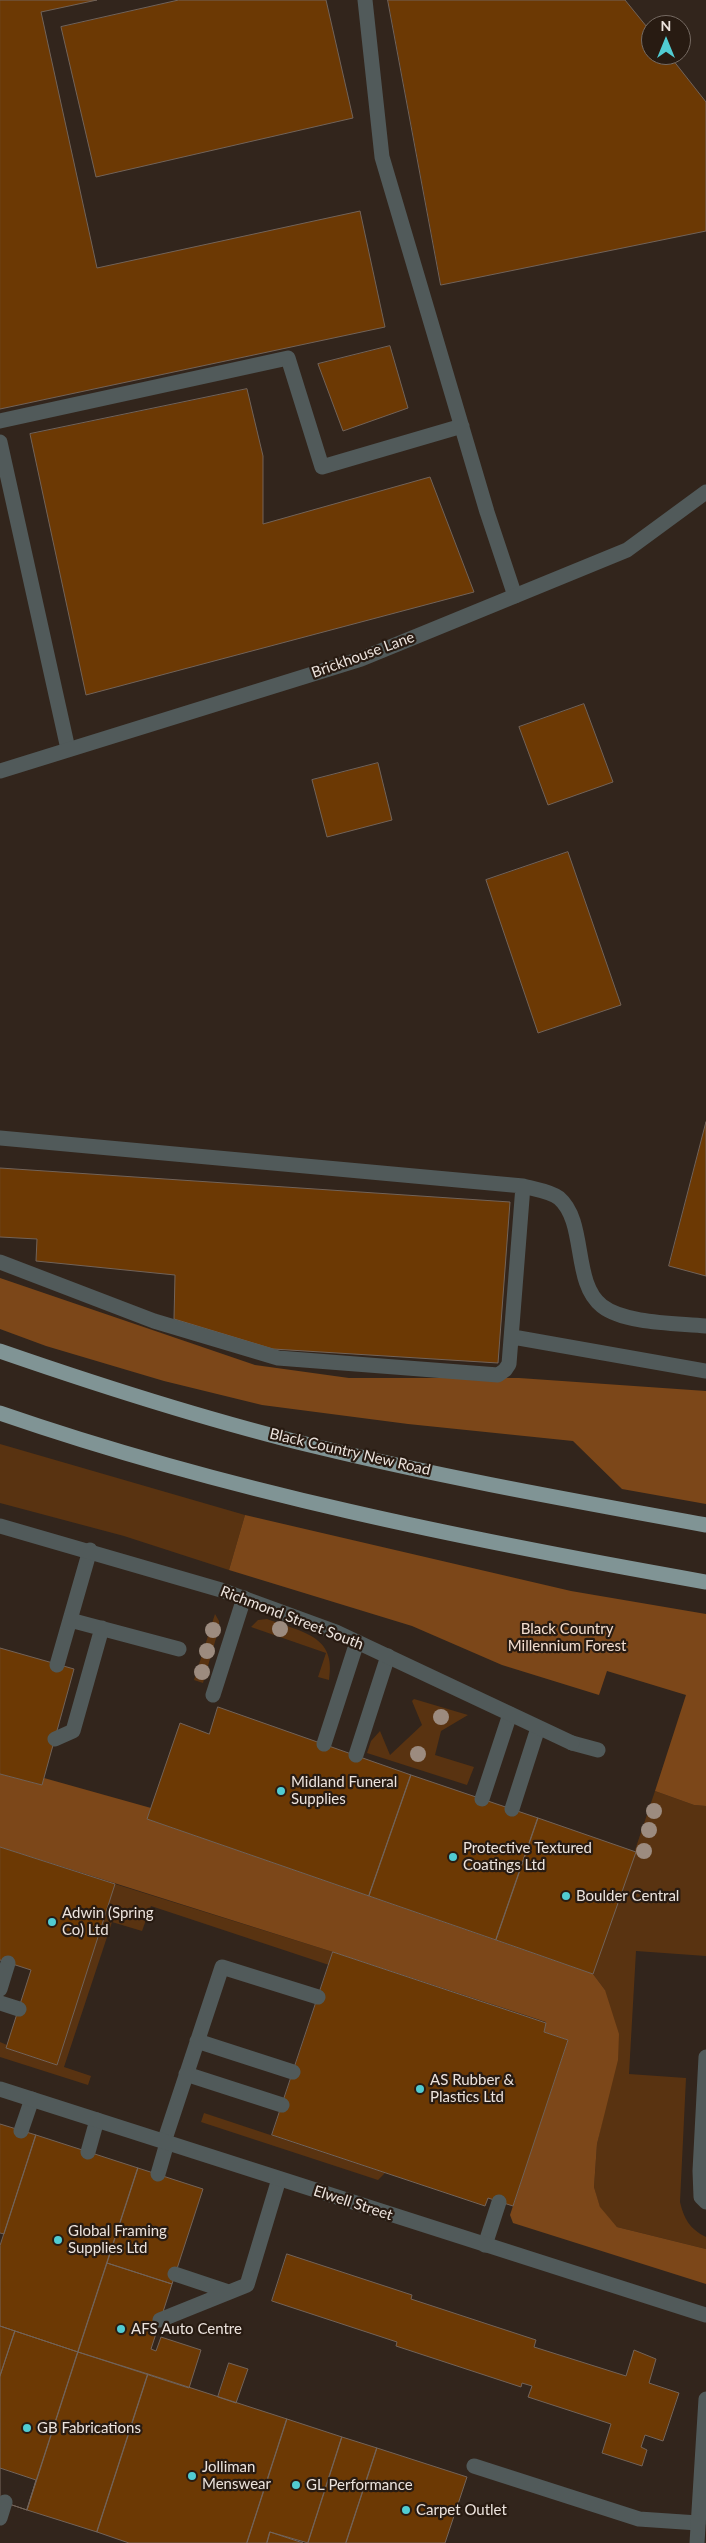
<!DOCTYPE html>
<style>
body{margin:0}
#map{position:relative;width:706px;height:2543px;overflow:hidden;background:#32251c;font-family:Lato,sans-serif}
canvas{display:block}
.north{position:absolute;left:641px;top:15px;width:50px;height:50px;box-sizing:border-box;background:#281b12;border:1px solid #766b63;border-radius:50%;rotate:0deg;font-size:14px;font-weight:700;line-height:20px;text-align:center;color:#ece3dd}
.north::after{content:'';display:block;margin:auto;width:18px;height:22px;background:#51ccd2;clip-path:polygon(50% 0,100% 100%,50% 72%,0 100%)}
</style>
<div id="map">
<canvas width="706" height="2543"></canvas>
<div class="north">N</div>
</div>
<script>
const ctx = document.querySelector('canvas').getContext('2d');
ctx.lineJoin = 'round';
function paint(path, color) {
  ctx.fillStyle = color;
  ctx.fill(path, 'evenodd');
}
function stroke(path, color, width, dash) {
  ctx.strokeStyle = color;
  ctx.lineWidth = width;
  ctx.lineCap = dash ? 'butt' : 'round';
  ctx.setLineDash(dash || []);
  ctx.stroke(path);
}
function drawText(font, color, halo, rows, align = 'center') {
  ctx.font = font + ' Lato,sans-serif';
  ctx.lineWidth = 4.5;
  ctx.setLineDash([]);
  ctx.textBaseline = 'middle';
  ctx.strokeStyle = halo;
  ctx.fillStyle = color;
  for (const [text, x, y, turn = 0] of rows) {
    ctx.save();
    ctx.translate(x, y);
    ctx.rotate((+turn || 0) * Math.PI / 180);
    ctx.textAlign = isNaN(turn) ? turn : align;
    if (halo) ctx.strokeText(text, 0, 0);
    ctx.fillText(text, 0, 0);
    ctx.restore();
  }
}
paint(new Path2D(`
 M0,1444L245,1515L229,1570L124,1536L0,1503Z
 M215,1614L219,1621V1628L203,1683L194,1680Z
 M267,1619C301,1632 337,1635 329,1680L318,1677L326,1653L251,1627L258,1620Z
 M414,1699L468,1715L441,1731L435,1755L474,1767L467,1785L367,1753L371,1741L380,1731L390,1755L422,1725L412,1701Z
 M655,1791L694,1805L706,1806V1956L636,1951L629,2074L686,2078L680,2202C684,2219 690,2229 706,2237V2249L617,2227L600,2208L594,2187L597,2144L604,2113L605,1990L593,1974Z
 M115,1884L333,1952L329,1965L151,1906L142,1931L112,1922L64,2067L91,2076L88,2085L0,2057V2042L7,2045L6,2048L57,2065Z
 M204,2113L385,2173L378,2180L201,2122Z`), '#593311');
paint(new Path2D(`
 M0,1278L255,1365L349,1378H519L706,1391V1504L622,1489L573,1441L408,1424L262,1405L164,1381L46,1346L0,1329Z
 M245,1515L571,1591L706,1614V1806L694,1805L655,1791L686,1695L607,1671L599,1695L502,1665L412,1626L229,1570Z
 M0,1774L42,1785L44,1778L151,1808L147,1819L593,1974L605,1990L619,2034L618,2060L597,2144L594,2187L600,2207L617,2227L706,2249V2284L513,2223L510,2215L568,2040L544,2032L546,2022L333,1952L0,1847Z`), '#7c4719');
const building = new Path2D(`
 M0,0H97L41,12L97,268L360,211L385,327L0,409Z
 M179,0H326L353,118L96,177L61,27Z
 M388,0H625L651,32V55H669L706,102V231L441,285Z
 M390,346L408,408L343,431L318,364Z
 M247,389L263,456V524L430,477L474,592L86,695L30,434Z
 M584,704L613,782L548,805L519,727Z
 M378,763L392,820L327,837L312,780Z
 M568,852L621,1005L538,1033L486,880Z
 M706,1122V1276L669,1266Z
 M0,1168L510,1202L498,1363L273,1349L174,1319L175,1275L36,1261L37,1239L0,1237Z
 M0,1648L74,1669L42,1785L0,1774Z
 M218,1707L411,1775L369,1896L147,1819L180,1723L209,1734Z
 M411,1775L538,1818L496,1940L369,1896Z
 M538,1818L636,1852L593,1974L496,1940Z
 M0,1847L115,1884L57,2065L6,2048L31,1970L0,1960Z
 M333,1952L546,2023L544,2032L568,2040L513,2206L488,2198L485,2206L272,2135Z
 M0,2124L36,2135L4,2234L0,2233Z
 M36,2135L138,2168L78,2352L0,2326V2246Z
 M138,2168L203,2189L172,2284L107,2263Z
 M287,2254L412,2295L411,2299L536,2340L534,2347L626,2376L634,2350L656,2359L649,2383L679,2393L663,2441L645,2435L641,2447L647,2450L642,2466L602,2453L611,2424L528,2397L532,2386L522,2383L521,2387L396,2346L397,2342L272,2301Z
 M107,2263L172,2284L151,2349L156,2351L161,2337L201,2350L189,2388L78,2352Z
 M0,2326L15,2331L0,2376Z
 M15,2331L78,2352L27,2510L0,2501V2376Z
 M78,2352L148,2374L97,2532L27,2510Z
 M229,2363L248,2369L236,2403L218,2397Z
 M148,2374L287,2419L247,2543H129L97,2532Z
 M287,2419L342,2437L308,2543L270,2532L267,2543H247Z
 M342,2437L377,2448L346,2543H308Z
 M377,2448L467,2477L445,2543H346Z
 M0,2468L36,2480L27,2510L0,2501Z
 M270,2532L303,2543H267Z`);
paint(building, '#6c3904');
stroke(building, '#726359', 1);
stroke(new Path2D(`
 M365,0L382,157L487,512L515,596
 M0,421L288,358L322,467L462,426
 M0,442L68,749
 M0,1138L523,1186C533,1189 550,1191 559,1198C587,1222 572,1283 602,1306C625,1324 678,1323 706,1326
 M0,1262L154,1321L278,1358L498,1375L505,1370L509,1364L523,1186
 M513,1337L706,1371
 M70,1620L179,1649
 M57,1665L90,1550
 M213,1695L244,1598
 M55,1739L73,1731L102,1628
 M572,1743L598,1750
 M324,1744L357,1642
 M356,1755L388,1656
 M482,1799L510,1714
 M512,1809L538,1728
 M0,1989L8,1963
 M0,2003L19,2009
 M197,2041L293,2072
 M706,2057L700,2171L701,2197L706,2202
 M186,2074L282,2105
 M21,2131L32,2099
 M164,2142L222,1967L318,1997
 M88,2152L97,2120
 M158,2174L167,2143
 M485,2245L499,2202
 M175,2274L229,2292
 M160,2320L247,2285L279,2179
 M474,2466L639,2519L698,2523
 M0,2518L5,2502`), '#515a5a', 15);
stroke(new Path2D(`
 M0,771L361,659L627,550L706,492
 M0,1526L221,1590L336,1632L572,1743
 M0,2089L706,2315
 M697,2543L706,2399`), '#515a5a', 15);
stroke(new Path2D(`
 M0,1351C104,1387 210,1421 318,1447C446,1478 576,1501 706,1525
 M0,1413C229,1492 468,1540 706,1582`), '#809495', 15);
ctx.fillStyle = '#9c8b7f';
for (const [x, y] of [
 [280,1629],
 [213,1630],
 [207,1651],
 [202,1672],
 [441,1717],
 [418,1754],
 [654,1811],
 [649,1830],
 [644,1851]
]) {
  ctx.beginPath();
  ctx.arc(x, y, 8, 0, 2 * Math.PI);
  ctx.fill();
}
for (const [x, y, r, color] of [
 [281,1791,5,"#51ccd2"],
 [453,1857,5,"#51ccd2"],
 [566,1896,5,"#51ccd2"],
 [52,1922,5,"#51ccd2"],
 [420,2089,5,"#51ccd2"],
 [58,2240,5,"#51ccd2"],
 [121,2329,5,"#51ccd2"],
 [27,2428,5,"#51ccd2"],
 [192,2476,5,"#51ccd2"],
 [296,2485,5,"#51ccd2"],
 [406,2510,5,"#51ccd2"]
]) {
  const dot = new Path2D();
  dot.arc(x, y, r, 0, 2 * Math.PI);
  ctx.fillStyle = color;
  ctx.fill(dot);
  stroke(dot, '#281b12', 2);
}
drawText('15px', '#ece3dd', '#281b12', [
 ["Brickhouse Lane",363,655,-20],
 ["Black Country New Road",350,1452,13],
 ["Richmond Street South",292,1618,21],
 ["Elwell Street",353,2203,18]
]);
drawText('15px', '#f3ded0', '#281b12', [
 ["Black Country",567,1629],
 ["Millennium Forest",567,1646]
]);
drawText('15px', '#ece3dd', '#281b12', [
 ["Midland Funeral",291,1782],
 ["Supplies",291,1799],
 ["Protective Textured",463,1848],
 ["Coatings Ltd",463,1865],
 ["Boulder Central",576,1896],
 ["Adwin (Spring",62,1913],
 ["Co) Ltd",62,1930],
 ["AS Rubber &",430,2080],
 ["Plastics Ltd",430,2097],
 ["Global Framing",68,2231],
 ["Supplies Ltd",68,2248],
 ["AFS Auto Centre",131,2329],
 ["GB Fabrications",37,2428],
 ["Jolliman",202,2467],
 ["Menswear",202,2484],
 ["GL Performance",306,2485],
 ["Carpet Outlet",416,2510]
], 'left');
</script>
